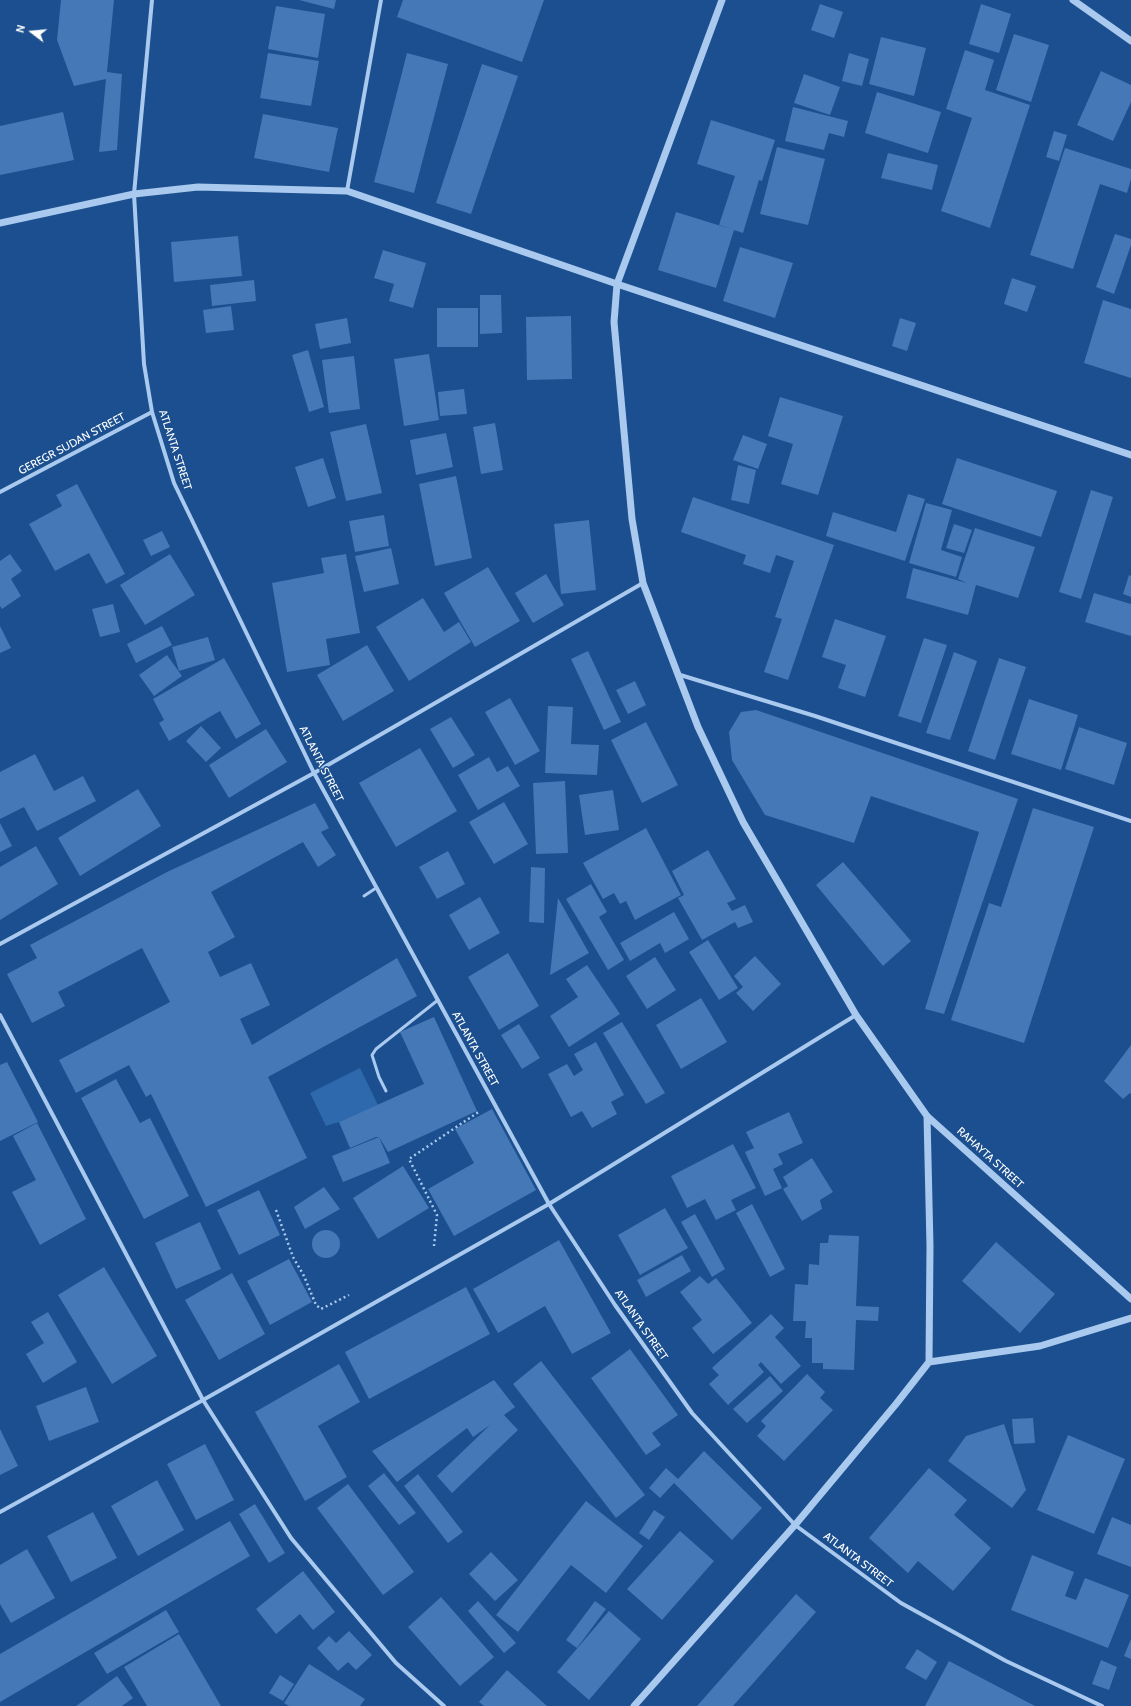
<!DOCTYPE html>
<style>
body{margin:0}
#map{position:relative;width:1131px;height:1706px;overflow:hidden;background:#1b4f8f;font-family:Cabin,sans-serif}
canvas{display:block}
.north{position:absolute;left:12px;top:12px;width:40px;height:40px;-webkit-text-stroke:3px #1b4f8f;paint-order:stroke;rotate:286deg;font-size:11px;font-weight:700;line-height:16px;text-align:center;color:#fff}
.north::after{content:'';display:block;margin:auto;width:14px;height:18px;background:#fff;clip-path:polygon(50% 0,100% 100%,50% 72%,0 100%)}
</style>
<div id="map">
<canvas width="1131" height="1706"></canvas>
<div class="north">N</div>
</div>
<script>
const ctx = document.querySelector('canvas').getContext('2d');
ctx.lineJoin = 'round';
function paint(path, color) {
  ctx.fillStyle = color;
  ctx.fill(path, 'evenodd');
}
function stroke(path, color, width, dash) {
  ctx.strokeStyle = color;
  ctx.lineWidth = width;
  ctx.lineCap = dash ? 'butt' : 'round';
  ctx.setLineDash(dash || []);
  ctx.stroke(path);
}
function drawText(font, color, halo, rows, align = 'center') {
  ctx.font = font + ' Cabin,sans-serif';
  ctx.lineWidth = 3;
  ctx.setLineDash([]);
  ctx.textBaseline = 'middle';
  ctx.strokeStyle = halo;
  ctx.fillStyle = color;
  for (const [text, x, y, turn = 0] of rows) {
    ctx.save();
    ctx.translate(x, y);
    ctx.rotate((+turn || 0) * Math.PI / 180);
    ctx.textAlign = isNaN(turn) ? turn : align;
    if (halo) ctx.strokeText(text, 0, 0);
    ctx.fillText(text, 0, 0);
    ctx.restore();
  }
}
paint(new Path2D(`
 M360,1068L378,1105L339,1122L326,1126L310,1093Z`), '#2e69ad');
paint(new Path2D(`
 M61,0H114L107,72L122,74L117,150L99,152L106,79L74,86L57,40Z
 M299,0H336L334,9Z
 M403,0H544L522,62L397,17Z
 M820,4L843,12L834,38L811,30Z
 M981,4L1011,14L999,53L969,44Z
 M276,6L325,14L318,58L268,49Z
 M1014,34L1049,45L1031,102L996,90Z
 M881,37L926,48L914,96L869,84Z
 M965,50L994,60L985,90L1030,105L990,228L941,211L972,118L946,109Z
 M268,53L319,61L311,106L260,98Z
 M407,53L448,64L414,193L374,182Z
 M849,53L869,59L862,86L842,81Z
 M482,64L518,76L471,214L436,203Z
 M1101,71L1131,85V102L1113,141L1077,125Z
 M804,74L840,87L830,115L794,103Z
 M877,92L941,112L928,153L865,133Z
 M793,107L848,121L844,137L829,133L824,150L785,141Z
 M63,112L74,160L0,175V126Z
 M263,114L338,128L329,172L254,158Z
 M711,120L775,140L762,181L759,180L743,233L719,225L735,176L697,164Z
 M1054,131L1067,135L1059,161L1046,157Z
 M777,147L825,159L808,225L760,214Z
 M1065,148L1131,169V179L1127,193L1100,184L1073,269L1030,255Z
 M888,153L938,165L932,190L881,178Z
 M676,212L734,230L716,288L658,270Z
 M1115,234L1131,239V245L1114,294L1096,287Z
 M238,236L242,276L174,282L171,242Z
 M740,247L793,263L775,318L723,301Z
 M383,250L426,263L413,308L389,301L394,284L374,278Z
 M1012,278L1036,286L1027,312L1004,304Z
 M254,280L256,301L212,306L210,285Z
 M480,295H501L502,333L480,334Z
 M1103,300L1131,309V378L1084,363Z
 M231,306L234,330L206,333L203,310Z
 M437,308H478V347H437Z
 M571,316L572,379L527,380L526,317Z
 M347,318L351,343L320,349L315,324Z
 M900,318L916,323L907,351L892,346Z
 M308,350L324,407L309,412L292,355Z
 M429,354L439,420L404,426L394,359Z
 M354,356L360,409L329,413L322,360Z
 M464,389L467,414L440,416L438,392Z
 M780,397L843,416L818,495L781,484L793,444L768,436Z
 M495,423L503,470L481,474L473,427Z
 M366,424L382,493L346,501L330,432Z
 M446,433L453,467L416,475L410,440Z
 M743,435L767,444L758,469L733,460Z
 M323,458L336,498L308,507L295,467Z
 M957,458L1057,491L1041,537L942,504Z
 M738,465L756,470L749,504L731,500Z
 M456,476L472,558L435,566L419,484Z
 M77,484L125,574L106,584L89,553L55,571L29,524L62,506L56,495Z
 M1091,490L1113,497L1081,599L1059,592Z
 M908,494L925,499L905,561L826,536L833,512L896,532Z
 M693,497L834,545L788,680L764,672L782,619L775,617L794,561L776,555L770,573L743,564L746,555L681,532Z
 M926,503L952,510L941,550L962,557L956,577L909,563Z
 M384,515L389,546L355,552L349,521Z
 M589,520L596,590L561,594L554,524Z
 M954,524L972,530L964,553L946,548Z
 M975,528L1035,547L1018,598L976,585L968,615L906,598L913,568L967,583L958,579Z
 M162,531L170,547L151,556L143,540Z
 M391,548L399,584L364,592L355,556Z
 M10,554L22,571L11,579L21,596L2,609L0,606V561Z
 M170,554L195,595L145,625L120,585Z
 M346,554L360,633L326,639L330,665L287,672L272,583L324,573L321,558Z
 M488,567L520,621L475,647L444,593Z
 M546,574L564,605L533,623L515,593Z
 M1129,575L1131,576V597L1123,594Z
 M1094,593L1131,604V636L1085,622Z
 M423,598L444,632L459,622L471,642L409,681L376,627Z
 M113,604L120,632L100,637L92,609Z
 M835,619L886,636L865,697L838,688L846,665L822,657Z
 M0,626L11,648L0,653Z
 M162,626L172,645L136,663L127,644Z
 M208,637L215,660L179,671L172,647Z
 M924,638L947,645L921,723L898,716Z
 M367,645L394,691L343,721L317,675Z
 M588,651L621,722L604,730L571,659Z
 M954,652L977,661L950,740L926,733Z
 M167,655L182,676L154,696L139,675Z
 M224,658L261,724L236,739L220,711L169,741L159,723L164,720L153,699Z
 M999,658L1026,667L995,760L968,751Z
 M635,681L646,705L628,714L616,690Z
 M510,698L540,751L515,765L485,712Z
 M1029,699L1078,715L1061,770L1011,754Z
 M548,706L573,707L571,744L599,745L597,775L545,773Z
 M756,710L1018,799L944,1014L925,1009L979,832L871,796L854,843L765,815L732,760L729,732L741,712Z
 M451,717L475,755L453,768L430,729Z
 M646,722L678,785L642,803L611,740Z
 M201,726L221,748L206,762L186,741Z
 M1079,727L1127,743L1114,785L1065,769Z
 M266,729L287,762L229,798L209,765Z
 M420,748L457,811L396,847L359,783Z
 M35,754L54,791L83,776L96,801L37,831L24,807L0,819V772Z
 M489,757L497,772L508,766L520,786L478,810L458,775Z
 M565,781L568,853L536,854L533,783Z
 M138,789L161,826L80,876L58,838Z
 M613,790L619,830L585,835L579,795Z
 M504,802L528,844L494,864L469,822Z
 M315,803L329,828L321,832L336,855L318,867L303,842L211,892L235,937L208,952L220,977L251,963L270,1005L240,1019L252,1045L397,958L417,996L268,1077L307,1158L206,1207L151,1094L146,1097L129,1065L76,1093L59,1060L170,1002L142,948L58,992L65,1006L32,1023L7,974L37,958L30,945L167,872Z
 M1033,808L1094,827L1024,1043L951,1020L989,903L1001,907Z
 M0,823L12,846L0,852Z
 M646,828L681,895L635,920L626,901L620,904L614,893L603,899L583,863Z
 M36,846L58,884L0,920V867Z
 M708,850L736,899L727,903L732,911L745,905L753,922L738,928L735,922L702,940L678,898L684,895L672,871Z
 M448,851L465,884L437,899L419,867Z
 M843,862L911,941L883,966L816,885Z
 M531,867L545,868L544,923L529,922Z
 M591,884L607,912L599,917L624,960L608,970L566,899Z
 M480,897L500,933L469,950L449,915Z
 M558,898L589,953L550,975Z
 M674,912L689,939L665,953L660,943L630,961L620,943Z
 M708,940L738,988L719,1000L689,952Z
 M508,953L539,1006L499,1030L468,977Z
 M755,956L781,984L753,1011L736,993L743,987L734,976Z
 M655,957L676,990L647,1009L626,976Z
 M587,965L620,1014L569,1047L550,1016L578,997L566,979Z
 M701,998L727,1042L681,1069L656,1025Z
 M434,1017L477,1111L388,1152L379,1137L390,1163L343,1182L332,1156L379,1137H376L350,1148L339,1122L424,1084L400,1032Z
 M622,1022L665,1093L646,1104L603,1033Z
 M519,1024L540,1058L522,1069L501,1035Z
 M596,1042L624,1095L611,1102L617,1114L592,1128L582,1111L571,1117L548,1074L567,1064L574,1076L583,1070L574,1054Z
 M1131,1045V1094L1130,1093L1123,1099L1104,1081Z
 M7,1062L38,1122L0,1141V1065Z
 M116,1079L140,1123L150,1118L189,1196L144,1219L81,1098Z
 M492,1109L536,1190L454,1236L428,1189L474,1163L455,1129Z
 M789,1112L803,1143L778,1154L783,1164L773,1169L782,1188L765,1196L745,1152L754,1148L746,1132Z
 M37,1123L86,1219L40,1245L12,1192L36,1180L13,1136Z
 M733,1144L756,1188L731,1200L736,1210L716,1220L705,1199L687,1208L671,1176Z
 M812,1158L833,1192L820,1200L822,1209L802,1221L783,1189L788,1186L783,1177Z
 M403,1166L429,1208L378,1239L353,1198Z
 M324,1187L340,1209L305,1229L294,1207Z
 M259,1190L280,1235L239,1255L217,1210Z
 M752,1204L785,1269L770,1277L736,1213Z
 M665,1208L688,1248L640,1275L618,1235Z
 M695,1214L725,1269L712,1277L681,1222Z
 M200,1222L221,1269L176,1289L155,1243Z
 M312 1244a14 14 0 1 1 28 0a14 14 0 1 1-28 0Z
 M829,1235L859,1236L856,1306L879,1307L878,1321L856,1320L854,1370L823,1369V1363H812V1338H805L806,1321H793L795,1284L808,1285L809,1264L819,1265L820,1243H828Z
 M559,1240L611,1333L572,1354L545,1306L498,1333L473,1289Z
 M996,1242L1055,1294L1020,1333L962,1281Z
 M682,1255L691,1271L646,1297L637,1280Z
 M289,1259L312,1302L270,1325L247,1281Z
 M104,1267L157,1356L112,1384L58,1295Z
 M232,1273L265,1334L219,1360L185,1300Z
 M700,1276L708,1284L716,1278L752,1323L713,1354L692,1328L702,1320L680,1292Z
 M466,1287L490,1334L369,1399L345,1352Z
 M48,1312L77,1362L43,1383L26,1354L44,1343L31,1322Z
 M771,1314L784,1328L775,1337L801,1366L781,1384L761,1362L758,1365L764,1372L728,1405L709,1384L719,1375L712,1368Z
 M630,1349L678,1415L652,1433L661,1445L646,1455L591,1378Z
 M541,1361L645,1495L616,1518L513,1384Z
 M339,1364L360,1402L318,1426L347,1477L305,1501L255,1412Z
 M807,1374L825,1392L820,1398L833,1410L784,1461L757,1436L766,1426L761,1421Z
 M770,1376L783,1391L747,1423L733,1409Z
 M494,1380L515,1407L504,1415L518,1430L452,1493L437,1476L490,1425L473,1437L467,1428L397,1482L372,1451Z
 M86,1387L99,1422L49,1441L36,1406Z
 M1033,1418L1035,1443L1014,1444L1012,1419Z
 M1004,1424L1026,1490L1012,1508L948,1461L966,1436Z
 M0,1429L18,1466L0,1475Z
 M1068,1435L1125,1459L1094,1534L1037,1510Z
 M205,1444L234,1500L196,1520L167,1464Z
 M704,1451L762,1508L732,1540L674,1483L660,1498L649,1488L666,1468L678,1479Z
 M929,1468L967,1500L954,1515L991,1548L953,1591L918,1561L908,1573L869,1538Z
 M384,1473L416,1513L399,1525L368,1486Z
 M418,1474L463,1532L448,1543L404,1486Z
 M157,1480L184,1530L138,1556L111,1506Z
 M348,1484L414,1572L383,1595L317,1508Z
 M586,1501L643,1546L606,1593L571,1565L518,1632L496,1615Z
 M255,1504L285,1553L269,1563L239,1514Z
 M654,1510L665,1517L649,1540L639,1533Z
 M93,1512L117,1558L71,1582L47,1536Z
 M1112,1517L1131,1525V1567L1097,1554Z
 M230,1521L250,1556L0,1702V1654Z
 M680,1531L714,1561L662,1620L627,1589Z
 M27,1549L55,1598L11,1623L0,1604V1565Z
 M491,1552L518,1580L495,1601L469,1574Z
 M1032,1555L1074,1572L1065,1596L1076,1600L1085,1578L1129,1595L1108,1648L1011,1610Z
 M303,1571L335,1612L313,1630L300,1614L276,1634L256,1609Z
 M796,1594L816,1612L733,1706H697Z
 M441,1597L494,1657L460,1686L408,1627Z
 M478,1601L516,1643L504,1653L468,1611Z
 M595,1601L606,1609L577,1648L566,1640Z
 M166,1610L179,1632L107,1674L94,1653Z
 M609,1611L641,1639L589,1700L557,1672Z
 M349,1631L372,1655L356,1670L348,1662L338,1671L317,1648L329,1636L336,1643Z
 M179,1634L221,1706H147L124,1667Z
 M1131,1639V1659L1124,1656Z
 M917,1649L937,1662L926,1680L905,1668Z
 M1101,1660L1117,1667L1109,1690L1092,1684Z
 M949,1661L1035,1706H925Z
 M309,1664L365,1699L360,1706H289L284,1703Z
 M507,1670L547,1706H484L479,1702Z
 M280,1675L294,1684L283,1701L269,1693Z
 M117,1676L133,1698L122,1706H76Z`), '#4478b7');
stroke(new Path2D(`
 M276,1210L293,1257L304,1276L316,1305L321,1309L349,1295
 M434,1246L437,1215L409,1159L480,1111`), '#a9c9ee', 2.5, [2, 3]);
stroke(new Path2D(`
 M364,896L376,888
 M386,1091L379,1077L372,1055L376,1049L438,1000`), '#a9c9ee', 3);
stroke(new Path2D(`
 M152,0L134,194L144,364L152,412L174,483L314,773L549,1204L615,1305L692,1413L795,1525L901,1603L1006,1661L1102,1706
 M347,191L381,0
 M0,492L152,412
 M677,674L815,716L1131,821
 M0,944L314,773L643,583
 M0,1015L203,1400L291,1538L396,1663L444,1706
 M0,1512L203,1400L549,1204L856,1015`), '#a9c9ee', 4);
stroke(new Path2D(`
 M722,0L617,284L614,322L632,519L643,583L698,727L743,822L856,1015L927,1116L1131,1299
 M1073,0L1131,41
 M0,223L134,194L198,187L347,191L617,284L1131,455
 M929,1362L1040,1346L1131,1318
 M634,1706L795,1525L896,1404L929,1362L930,1246L927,1116`), '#a9c9ee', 7);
drawText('11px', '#fff', '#1b4f8f', [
 ["GEREGR SUDAN STREET",72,444,-28],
 ["ATLANTA STREET",175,450,72],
 ["ATLANTA STREET",321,764,63],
 ["ATLANTA STREET",475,1049,61],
 ["RAHAYTA STREET",990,1158,42],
 ["ATLANTA STREET",641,1325,55],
 ["ATLANTA STREET",858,1560,37]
]);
</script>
